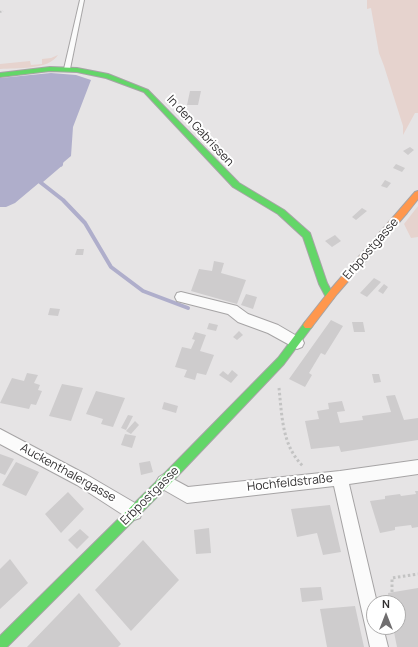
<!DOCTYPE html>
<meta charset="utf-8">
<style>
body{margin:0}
#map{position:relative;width:418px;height:647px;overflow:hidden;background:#e6e4e5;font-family:Manrope,sans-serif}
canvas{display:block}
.north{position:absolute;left:366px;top:595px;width:40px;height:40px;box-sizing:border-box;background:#fff;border:1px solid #adacac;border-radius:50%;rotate:0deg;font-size:11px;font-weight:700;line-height:16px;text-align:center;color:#312f30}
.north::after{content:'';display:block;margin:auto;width:14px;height:18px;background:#706e6f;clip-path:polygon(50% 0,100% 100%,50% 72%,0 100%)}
</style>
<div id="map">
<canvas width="418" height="647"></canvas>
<div class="north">N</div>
</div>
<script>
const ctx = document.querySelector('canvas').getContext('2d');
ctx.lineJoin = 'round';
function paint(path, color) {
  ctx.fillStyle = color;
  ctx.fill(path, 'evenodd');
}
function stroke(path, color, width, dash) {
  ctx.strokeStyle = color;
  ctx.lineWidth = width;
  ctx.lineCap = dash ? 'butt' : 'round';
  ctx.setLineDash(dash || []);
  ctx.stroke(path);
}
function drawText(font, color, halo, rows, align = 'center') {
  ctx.font = font + ' Manrope,sans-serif';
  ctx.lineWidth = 4;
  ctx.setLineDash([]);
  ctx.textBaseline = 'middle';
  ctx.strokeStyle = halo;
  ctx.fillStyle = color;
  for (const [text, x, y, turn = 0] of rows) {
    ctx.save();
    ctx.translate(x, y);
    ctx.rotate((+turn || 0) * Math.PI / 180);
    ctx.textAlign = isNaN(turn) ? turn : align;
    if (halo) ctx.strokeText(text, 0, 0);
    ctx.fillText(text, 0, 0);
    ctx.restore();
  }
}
paint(new Path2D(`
 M367,0H418V113H415L403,135V126L384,66L379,53L371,8L367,9Z
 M58,55C49,70 16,68 0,69V64L30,61L31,65L42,64V59L51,58Z
 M418,206V237L411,238L404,224Z`), '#e6d3ce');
paint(new Path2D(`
 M51,73L76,75L91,80L73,127L71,156L15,203L6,207H0V78Z`), '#afaecb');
stroke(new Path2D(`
 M61,165L62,160`), '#afaecb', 3.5);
stroke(new Path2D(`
 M61,164L40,182L63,200L85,223L111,267L143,291L188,308`), '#afaecb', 4);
paint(new Path2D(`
 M190,91H201L198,105H187Z
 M410,147L414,150L408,155L403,151Z
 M396,164L405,168L402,172L393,168Z
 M385,180L391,183L387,188L381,186Z
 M362,208L367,211L356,220L352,217Z
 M335,235L341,241L332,247L325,241Z
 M77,249H84L83,255H75Z
 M214,261L224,263L221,273L246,280L237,304L191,291L199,269L212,271Z
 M374,278L381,282L367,297L360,293Z
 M384,284L388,287L383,294L378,291Z
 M246,294L257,297L253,309L241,305Z
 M50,308L60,309L58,316L48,315Z
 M331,320L343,326L325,355L321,353L309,373L312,375L305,387L289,379Z
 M352,322H363L365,332H354Z
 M209,323L218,325L216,331L207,329Z
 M239,331L243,335L237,340L233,337Z
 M195,332L206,335L200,351L214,355L206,375L197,373L195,380L184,377L187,370L175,367L182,347L191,349L195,340L192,339Z
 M232,370L238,375L231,383L219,375L223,371L228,375Z
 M27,373L38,375L34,383L40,385L38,390L42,391L36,405L31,404L29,409L0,403L12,378L24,381Z
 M372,374H379L381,382L374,383Z
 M62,384L83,388L71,421L49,416Z
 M96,391L125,398L113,427L101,424L103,419L86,414Z
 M395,395L404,420L418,418V440L341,452L339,446L311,449L305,421L319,419L317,411L329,409L328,403L342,401L345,411L337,412L340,423L363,420L362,416L391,412L386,396Z
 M164,402L178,406L176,413L162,409Z
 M128,415L133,416L126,430L121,428Z
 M135,421L139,425L131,434L126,431Z
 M125,434L136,436L132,448L121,445Z
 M0,454L14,459L5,475L0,473Z
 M150,461L153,472L141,475L139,463Z
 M16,462L39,472L26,496L2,485Z
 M415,491H418V527L412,528L411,525L395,527V530L380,533L370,501L385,499V496L400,494L401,496L416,494Z
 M68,492L84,509L61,533L45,514Z
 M330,505L341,552L323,555L317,533L297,537L291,509Z
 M209,528L211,553L196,554L194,530Z
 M80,529L89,537L77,549L68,540Z
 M143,540L179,580L131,631L95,590Z
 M10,559L28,583L0,609V569Z
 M321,587L323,600L302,602L300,588Z
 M418,588V647H397L393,627H398V603H389L388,593Z
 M79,593L121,644L118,647H27Z
 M355,606L364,647H327L320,609Z`), '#cecccd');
const lane = new Path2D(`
 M80,0H84L70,69L67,71L64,69Z`);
const street = new Path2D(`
 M181,292L237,306L248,314L278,325L302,339L304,343L302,347L297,349L268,333L238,322L228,314L177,301L175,297L177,293Z
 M0,429L87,475L140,506L142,512L140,518L134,520L128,518L77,485L0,444Z
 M418,460V474L349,484L377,603H374V627H383L388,647H370L334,486L187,503L159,487L156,482L159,477L164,474L188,487L340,471Z`);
const fast = new Path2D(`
 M50,67L77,68L108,74L148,90L239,183L284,210L310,233L327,283L334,296L333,299H327L319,284L303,237L278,214L233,187L144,92L106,78L77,72L50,71L0,77V73Z
 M308,321L311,322L313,325L311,328L284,364L168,486L7,647H0V636L160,478L278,358L305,322Z`);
const slow = new Path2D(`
 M418,191V199L407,213L337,294L311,328H305L303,325L305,322L331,289L415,192Z`);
stroke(lane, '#a6a4a5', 2);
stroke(street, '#a6a4a5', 2);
stroke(fast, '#a6a4a5', 2);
stroke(slow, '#a6a4a5', 2);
stroke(new Path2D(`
 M0,12L3,11`), '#c3c3c3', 2, [1.5, 1.5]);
stroke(new Path2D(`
 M279,388C282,416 282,447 304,467
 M392,592V578L418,574`), '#c3c3c3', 3, [2.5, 2.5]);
paint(lane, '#fbfbfb');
paint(street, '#fbfbfb');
paint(fast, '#63d668');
paint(slow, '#ff974d');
drawText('12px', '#312f30', '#fff', [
 ["In den Gabrissen",200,131,47],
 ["Erbpostgasse",371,249,-49],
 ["Auckenthalergasse",68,473,29],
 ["Hochfeldstraße",290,483,-6],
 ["Erbpostgasse",150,496,-45]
]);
</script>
